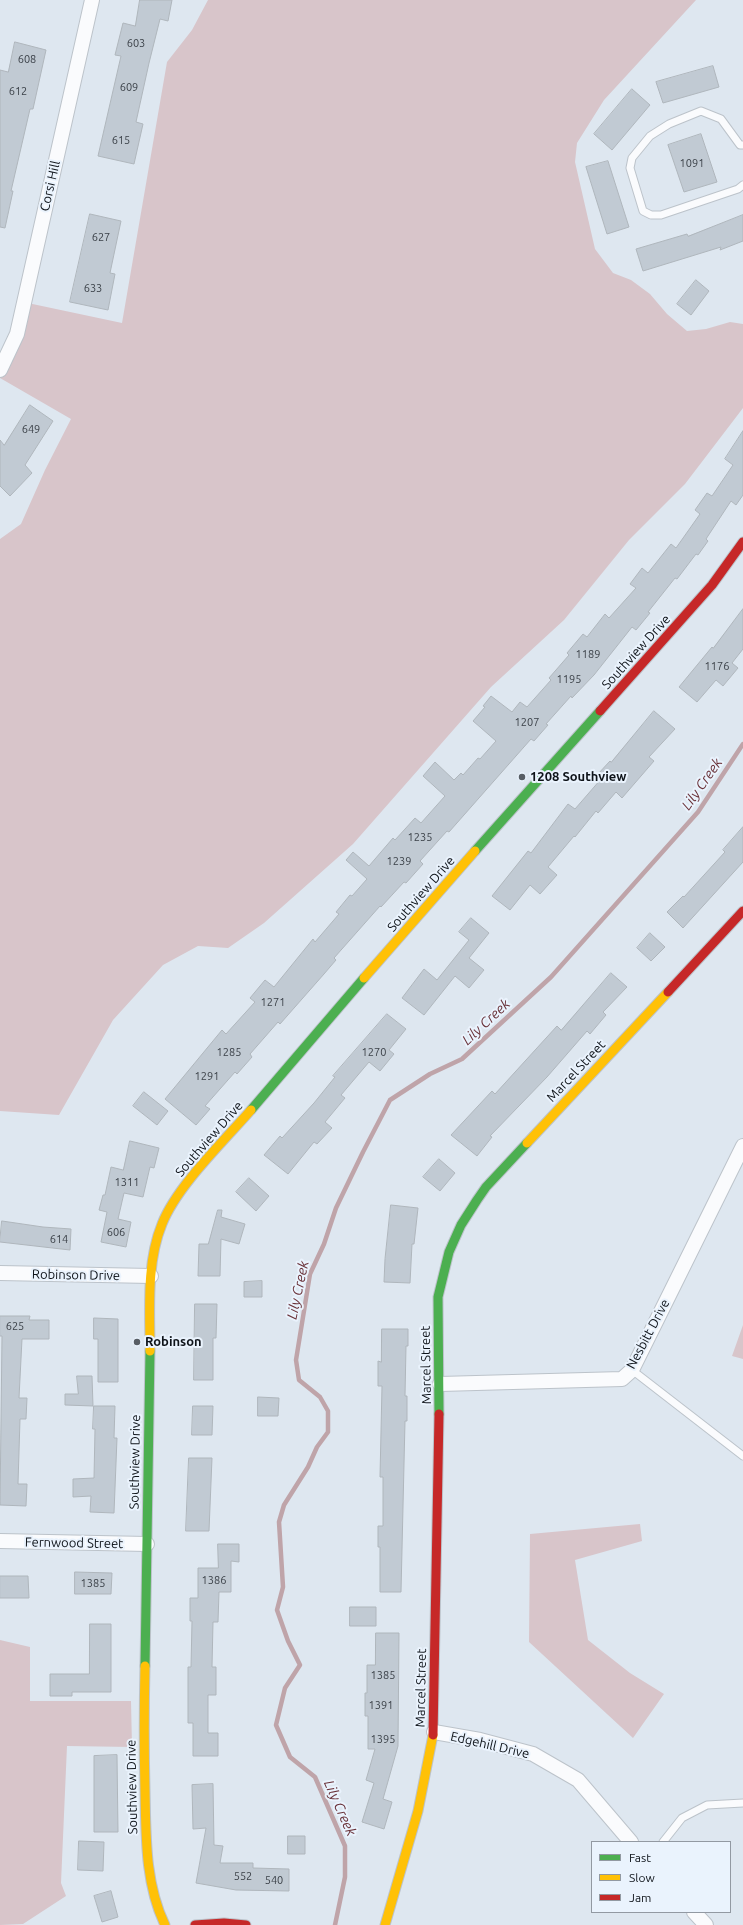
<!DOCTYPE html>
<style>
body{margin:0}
#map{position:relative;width:743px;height:1925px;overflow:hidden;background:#dee7f0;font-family:Ubuntu,sans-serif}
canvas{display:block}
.legend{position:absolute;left:591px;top:1841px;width:140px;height:72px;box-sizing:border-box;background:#eaf3fd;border:1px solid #9299a2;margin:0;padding:5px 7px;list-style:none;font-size:12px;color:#0e1319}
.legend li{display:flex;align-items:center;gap:8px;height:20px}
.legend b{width:20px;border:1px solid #9299a2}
</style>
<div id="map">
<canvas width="743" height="1925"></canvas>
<ul class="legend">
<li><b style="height:5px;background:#4caf50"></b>Fast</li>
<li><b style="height:5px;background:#ffc107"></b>Slow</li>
<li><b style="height:5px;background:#c62828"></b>Jam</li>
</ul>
</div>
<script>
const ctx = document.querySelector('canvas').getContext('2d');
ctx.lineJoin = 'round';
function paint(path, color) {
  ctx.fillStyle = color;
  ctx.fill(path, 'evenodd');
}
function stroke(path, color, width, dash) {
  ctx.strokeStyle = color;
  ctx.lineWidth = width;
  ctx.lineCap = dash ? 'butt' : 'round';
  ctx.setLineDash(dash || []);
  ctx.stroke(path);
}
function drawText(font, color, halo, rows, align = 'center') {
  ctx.font = font + ' Ubuntu,sans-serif';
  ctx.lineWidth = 4;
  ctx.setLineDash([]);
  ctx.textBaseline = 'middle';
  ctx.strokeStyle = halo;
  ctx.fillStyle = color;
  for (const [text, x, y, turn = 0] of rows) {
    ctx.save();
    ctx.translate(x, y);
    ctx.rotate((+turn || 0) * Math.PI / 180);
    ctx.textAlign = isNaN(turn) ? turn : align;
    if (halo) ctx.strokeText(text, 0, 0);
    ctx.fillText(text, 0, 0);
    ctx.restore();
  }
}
paint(new Path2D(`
 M208,0H696L604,100L577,143L575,162L595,249L613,273L631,280L650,294L667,314L687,331L706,329L730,322L743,324V408L685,484L629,540L564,620L491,687L353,844L264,923L228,948L198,946L163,965L113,1020L59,1115L0,1111V539L21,524L45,470L71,419L0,378V368L23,302L122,323L167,62L192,30Z
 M743,1325V1359L732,1356Z
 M640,1524L642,1541L575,1560L588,1640L630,1673L664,1694L633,1738L529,1642L530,1534Z
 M0,1640L30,1647V1701H131L132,1747L67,1746L61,1883L66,1896L23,1924L0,1925Z`), '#d8c5ca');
stroke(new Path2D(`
 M335,1925L345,1877V1846L315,1777L290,1757L276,1725L285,1688L300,1665L288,1641L277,1610L283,1587L279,1522L284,1505L308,1467L317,1447L328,1432V1411L320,1397L299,1380L296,1360L310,1274L324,1244L336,1208L363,1152L390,1100L430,1074L462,1059L551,977L698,812L743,744`), '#bfa4a9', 4.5);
const building = new Path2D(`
 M140,0H172L168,21L160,19L149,63L136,122L143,124L134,164L98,156L121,56L115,55L123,23L135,26Z
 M15,42L46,50L33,109H30L11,191H13L5,228L0,227V70L8,72Z
 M713,66L719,87L663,103L656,82Z
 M632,89L650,105L612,150L594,134Z
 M701,134L717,182L684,192L668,145Z
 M608,161L629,227L607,234L586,167Z
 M90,214L121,221L110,273L115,274L108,310L70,302Z
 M743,215V241L720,250L721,247L643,271L636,249L687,234L688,236Z
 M696,280L709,291L691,315L677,304Z
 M30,405L53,421L25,465L32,473L10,496L0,486V440L4,445Z
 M743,431V495L736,505L731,501L706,539L708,541L698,555L696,554L677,579L675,578L648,612L650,613L636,630L632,627L594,675L572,698L571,696L546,724L548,725L534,741L531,739L449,832L447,831L420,861L423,864L406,883L404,882L381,907L380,906L334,958L336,960L324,974L280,1024L278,1022L250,1054L252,1057L237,1074L235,1072L205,1106L210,1109L196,1125L165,1099L222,1030L226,1034L255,1002L250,998L265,980L274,987L313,939L315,942L339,914L336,912L350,895L352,896L367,879L346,860L353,852L369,866L393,838L395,840L415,818L421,823L445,796L423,776L435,762L454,780L461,773L463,775L478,758L480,759L496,741L473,721L485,707L483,706L491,696L512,712L520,702L527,707L551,680L549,678L569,655L567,653L583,634L587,637L605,614L609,618L636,588L630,584L642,568L648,573L671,544L676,548L700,514L695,510L707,493L712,496L733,465L725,459Z
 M743,609V649L732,663L738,668L723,686L716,680L697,702L679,687L712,647L713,648Z
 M654,711L675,729L649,757L654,761L622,798L616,792L598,813L596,811L575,837L574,836L548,867L557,875L540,894L530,885L510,910L492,896L528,851L531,853L568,804L575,809L601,779L597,775L610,761L611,762Z
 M743,827V862L683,928L667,912L683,896L684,897L725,852L723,850Z
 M471,918L489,933L469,958L484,970L469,988L455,976L424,1015L402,998L424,969L437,980L469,940L459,932Z
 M650,933L665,947L651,961L637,948Z
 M611,973L627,987L603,1012L606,1015L590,1034L587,1031L547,1077L490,1136L492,1137L477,1156L451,1135L492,1091L495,1094L557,1026L561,1030Z
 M387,1014L406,1029L389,1050L394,1054L380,1071L369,1062L341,1095L345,1098L325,1122L332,1128L317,1144L314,1142L288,1174L264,1155L280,1136L282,1138L314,1103L335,1077L333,1076Z
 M144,1092L168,1111L157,1125L133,1106Z
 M130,1141L159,1148L154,1168L150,1167L143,1197L124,1193L118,1219L131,1222L126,1247L101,1242L107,1212L99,1210L103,1195H105L111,1167L123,1170Z
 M439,1159L455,1173L440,1191L423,1177Z
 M249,1178L269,1196L256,1211L236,1192Z
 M391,1205L418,1208L414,1244H412L410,1283L384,1282L385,1259Z
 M218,1210H222L221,1217L245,1224L239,1244L221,1239L220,1276H198L199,1244H208Z
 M2,1221L43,1227L71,1229L70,1250L0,1242Z
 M262,1281V1297H244V1282Z
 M195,1304H217L216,1338H213V1380H194Z
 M0,1316H30L29,1320H49V1339H22L19,1398H27L26,1419H20L18,1484H27L26,1506L0,1505L2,1336H0Z
 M94,1318L118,1319V1382H98V1339H94Z
 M382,1329H408V1346H406L405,1396H407V1421H405L401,1592H380V1547H378V1526H383V1477H380L382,1386H378V1361L381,1362Z
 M77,1376H92L93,1406L65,1405V1394H78Z
 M258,1397L279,1398L278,1416H258Z
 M94,1406H115L114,1438H117L114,1513L90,1512L91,1496L73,1497V1479L94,1478L95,1429H93Z
 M193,1406H213L212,1435H192Z
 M189,1458H212L209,1531H186Z
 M218,1544H239V1562L231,1561V1592H219L218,1622H213L212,1667H216V1695H208V1733H218V1756H193V1723H188V1667H191L192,1621H190V1598H198V1568H218Z
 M75,1572L112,1573L111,1594H75Z
 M0,1576H28L29,1598H0Z
 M350,1607H376V1626H350Z
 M90,1624H111V1692H72V1696H50V1674H89Z
 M376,1633H399L398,1746L383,1799L392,1802L384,1829L362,1822L374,1783L366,1780L375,1749H368V1716H365V1693H367V1665H375Z
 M117,1755L118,1832H94V1756Z
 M213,1784L214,1845L223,1846L220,1863H253V1868L289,1869V1891L236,1890L196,1883L206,1828L193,1829L192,1785Z
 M288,1836H305V1854H288Z
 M79,1841L104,1842L103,1871L78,1870Z
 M111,1891L118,1917L102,1922L94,1896Z`);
paint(building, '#c1cad3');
stroke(building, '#afb6bc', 1);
const lane = new Path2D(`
 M743,145H740L721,119L701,111L669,124L650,136L632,158L630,168L643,211L651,215H661L738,189L743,185
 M632,1370L743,1456
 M663,1842L682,1818L707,1805L743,1803`);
const street = new Path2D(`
 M0,370L17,334L92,0
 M0,1273L151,1276
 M440,1384L622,1379L632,1370L743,1146
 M0,1541L147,1544
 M434,1732L480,1740L533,1754L578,1780L631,1842
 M694,1912L706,1925`);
const fast = new Path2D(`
 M475,851L600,711
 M251,1110L364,978
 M439,1414L438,1297L449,1252L461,1225L477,1200L486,1187L527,1143
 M145,1666L150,1351`);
const slow = new Path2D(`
 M364,978L475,851
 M527,1143L668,992
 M150,1351C150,1310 146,1263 162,1224C177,1186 223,1142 251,1110
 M145,1666C144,1708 144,1749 145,1791C146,1836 145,1884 165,1925
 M385,1925L418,1811L433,1735`);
const jam = new Path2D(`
 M600,711L712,585L743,542
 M668,992L743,911
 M433,1735L439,1414
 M195,1925L224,1923L246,1925`);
stroke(lane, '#bcc3ca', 9);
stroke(street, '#bcc3ca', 16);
stroke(fast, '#bcc3ca', 11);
stroke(slow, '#bcc3ca', 11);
stroke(jam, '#bcc3ca', 11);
stroke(lane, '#fafbfd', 7);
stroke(street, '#fafbfd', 14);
stroke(fast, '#4caf50', 9);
stroke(slow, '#ffc107', 9);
stroke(jam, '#c62828', 9);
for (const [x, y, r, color] of [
 [522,777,4,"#575d64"],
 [137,1342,4,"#575d64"]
]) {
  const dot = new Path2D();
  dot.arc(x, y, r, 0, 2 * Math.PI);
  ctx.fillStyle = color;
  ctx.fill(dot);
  stroke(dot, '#eaf3fd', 1.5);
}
drawText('11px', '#3b4148', null, [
 ["603",136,43],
 ["608",27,59],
 ["609",129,87],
 ["612",18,91],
 ["615",121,140],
 ["1091",692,163],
 ["627",101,237],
 ["633",93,288],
 ["649",31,429],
 ["1189",588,654],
 ["1176",717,666],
 ["1195",569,679],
 ["1207",527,722],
 ["1235",420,837],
 ["1239",399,861],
 ["1271",273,1002],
 ["1285",229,1052],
 ["1270",374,1052],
 ["1291",207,1076],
 ["1311",127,1182],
 ["606",116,1232],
 ["614",59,1239],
 ["625",15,1326],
 ["1386",214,1580],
 ["1385",93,1583],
 ["1385",383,1675],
 ["1391",381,1705],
 ["1395",383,1739],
 ["552",243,1876],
 ["540",274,1880]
]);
drawText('13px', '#0e1319', '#eaf3fd', [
 ["Corsi Hill",50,186,-77],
 ["Southview Drive",636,652,-48],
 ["Southview Drive",421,894,-49],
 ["Marcel Street",576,1071,-47],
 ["Southview Drive",209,1139,-49],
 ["Robinson Drive",76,1275,1],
 ["Nesbitt Drive",648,1334,-62],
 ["Marcel Street",426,1365,-91],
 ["Southview Drive",135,1462,-89],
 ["Fernwood Street",74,1543,1],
 ["Marcel Street",421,1688,-89],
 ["Edgehill Drive",490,1745,13],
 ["Southview Drive",132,1787,-91]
]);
drawText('bold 13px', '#0e1319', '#eaf3fd', [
 ["1208 Southview",530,777],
 ["Robinson",145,1342]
], 'left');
drawText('italic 14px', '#693138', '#eaf3fd', [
 ["Lily Creek",702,784,-55],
 ["Lily Creek",486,1022,-43],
 ["Lily Creek",298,1290,-78],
 ["Lily Creek",340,1808,66]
]);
</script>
